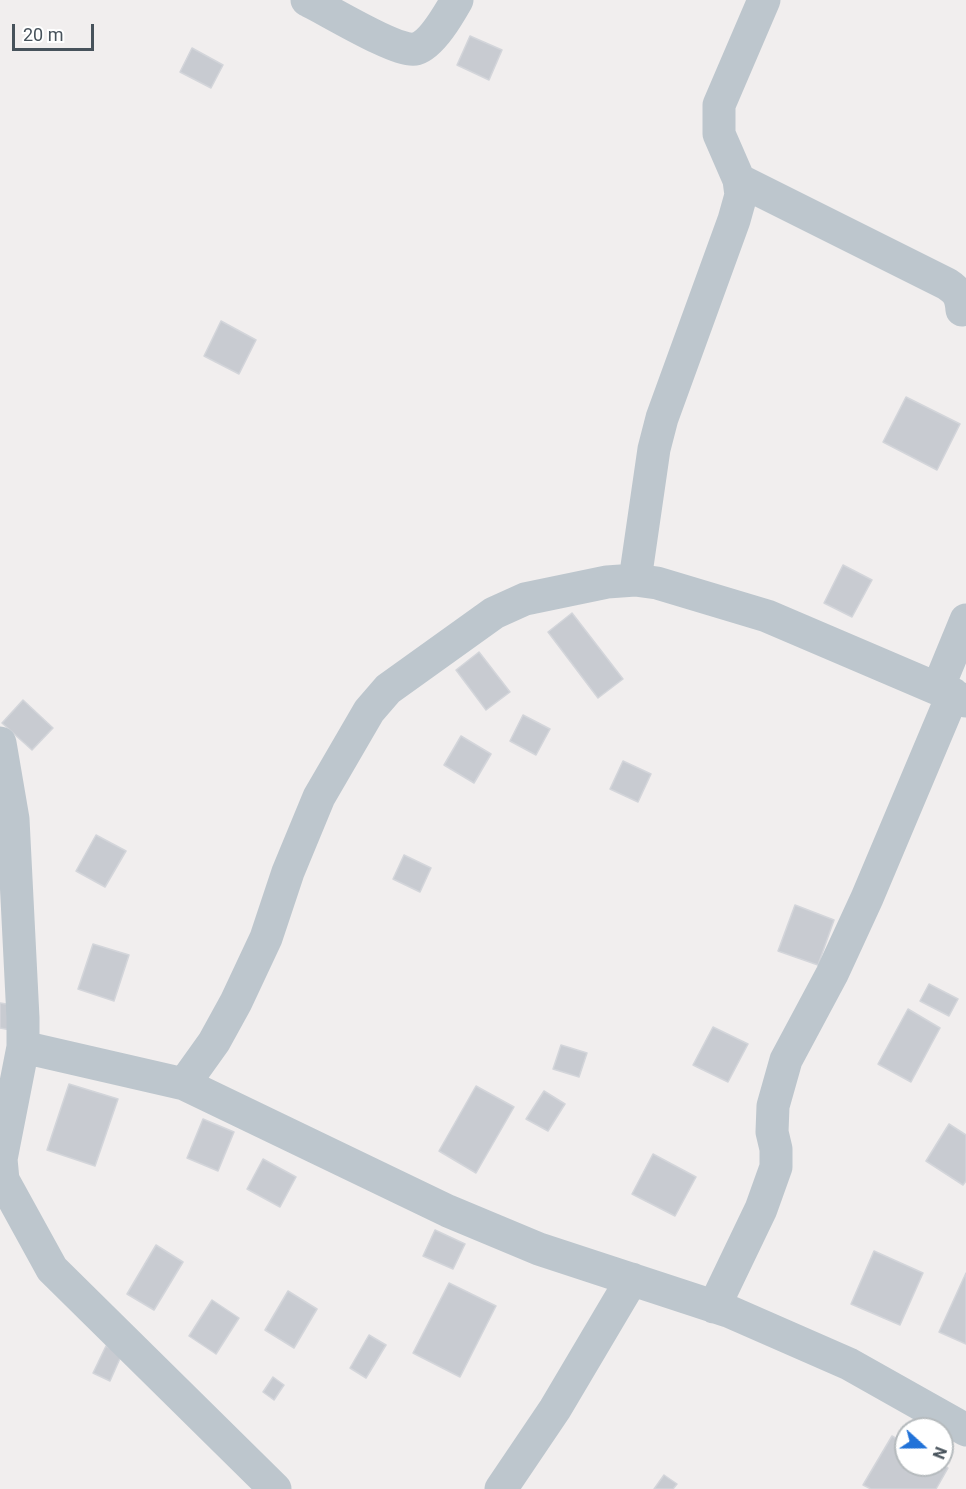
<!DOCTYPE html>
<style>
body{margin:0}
#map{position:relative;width:966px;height:1489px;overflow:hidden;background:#f1eeee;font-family:Roboto,sans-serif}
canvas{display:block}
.north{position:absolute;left:894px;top:1417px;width:60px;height:60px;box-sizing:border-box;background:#fff;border:2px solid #b5babd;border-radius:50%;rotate:111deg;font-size:16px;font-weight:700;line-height:24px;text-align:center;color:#47525b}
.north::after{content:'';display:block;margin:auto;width:21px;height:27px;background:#2172d8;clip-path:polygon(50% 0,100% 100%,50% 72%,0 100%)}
.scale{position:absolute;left:12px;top:24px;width:82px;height:27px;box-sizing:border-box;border:3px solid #47525b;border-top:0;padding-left:8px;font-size:18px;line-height:21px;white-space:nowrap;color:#47525b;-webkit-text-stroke:4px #fff;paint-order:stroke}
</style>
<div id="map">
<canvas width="966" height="1489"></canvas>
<div class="north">N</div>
<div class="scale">20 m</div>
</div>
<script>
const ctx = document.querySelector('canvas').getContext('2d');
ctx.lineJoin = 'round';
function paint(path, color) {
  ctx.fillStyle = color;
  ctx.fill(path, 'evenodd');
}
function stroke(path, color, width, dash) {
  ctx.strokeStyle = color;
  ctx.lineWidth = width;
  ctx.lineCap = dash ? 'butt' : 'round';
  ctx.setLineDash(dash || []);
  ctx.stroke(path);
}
const building = new Path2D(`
 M470,36L502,50L489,80L457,65Z
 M192,48L223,65L211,88L180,72Z
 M221,321L256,340L239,374L204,356Z
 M906,397L960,424L937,470L883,442Z
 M843,565L872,580L852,617L824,603Z
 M572,613L623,679L598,698L548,632Z
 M479,652L510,692L486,710L456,670Z
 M23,700L53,728L32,750L2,723Z
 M523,715L550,729L536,755L510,741Z
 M461,736L491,754L474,783L444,765Z
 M623,761L651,774L638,802L610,789Z
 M96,835L126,851L105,887L76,871Z
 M404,855L431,868L420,892L393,879Z
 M795,905L834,920L818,965L778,951Z
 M93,944L129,955L114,1001L78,989Z
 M929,984L958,999L949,1016L920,1001Z
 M0,1003L19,1006L16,1031L0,1028Z
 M908,1009L940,1028L911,1082L878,1064Z
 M713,1027L748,1044L728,1082L693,1065Z
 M561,1045L587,1053L579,1077L553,1069Z
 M69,1084L118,1099L95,1166L47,1150Z
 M476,1086L514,1107L476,1173L439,1151Z
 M544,1091L565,1104L548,1131L526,1119Z
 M203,1119L234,1132L218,1171L187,1158Z
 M949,1124L966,1135V1181L963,1185L926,1161Z
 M653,1154L696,1177L675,1216L632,1194Z
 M263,1159L296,1177L280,1207L247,1189Z
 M435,1230L465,1244L453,1269L423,1256Z
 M156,1245L183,1262L154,1310L127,1294Z
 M874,1251L923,1273L900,1325L851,1304Z
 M966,1273V1344L939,1332Z
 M449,1283L496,1306L460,1377L413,1353Z
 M288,1291L317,1309L294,1348L265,1330Z
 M212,1300L239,1318L216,1354L189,1336Z
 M369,1335L386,1345L366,1378L350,1368Z
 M106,1346L122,1354L110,1381L93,1373Z
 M273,1377L284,1385L274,1400L263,1392Z
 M892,1436L906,1444V1465L942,1464L948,1468L936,1489H871L863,1485Z
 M664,1475L677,1484L673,1489H654Z`);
paint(building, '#c8cbd1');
stroke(building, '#d3d5da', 1.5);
stroke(new Path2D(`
 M307,0C326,9 399,54 416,49C432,44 449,14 457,0
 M739,180L947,284C958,291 961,297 962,310
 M635,580L654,449L662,418L734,220L741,195L739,180L719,134V105L764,0
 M938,688L966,620
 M0,743L13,819L23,1018V1047L1,1159L3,1180L52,1269L275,1489
 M23,1047L184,1084L448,1211L539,1249L728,1311L849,1364L966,1430
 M184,1084L214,1042L236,1002L266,938L288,872L319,797L369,711L388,689L494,613L525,599L607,582L635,580L657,583L767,616L966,701
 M714,1307L761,1209L776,1167V1149L772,1132L773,1106L786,1060L832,974L867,898L953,694
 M501,1489L555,1409L632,1279`), '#bdc6cd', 33);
</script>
